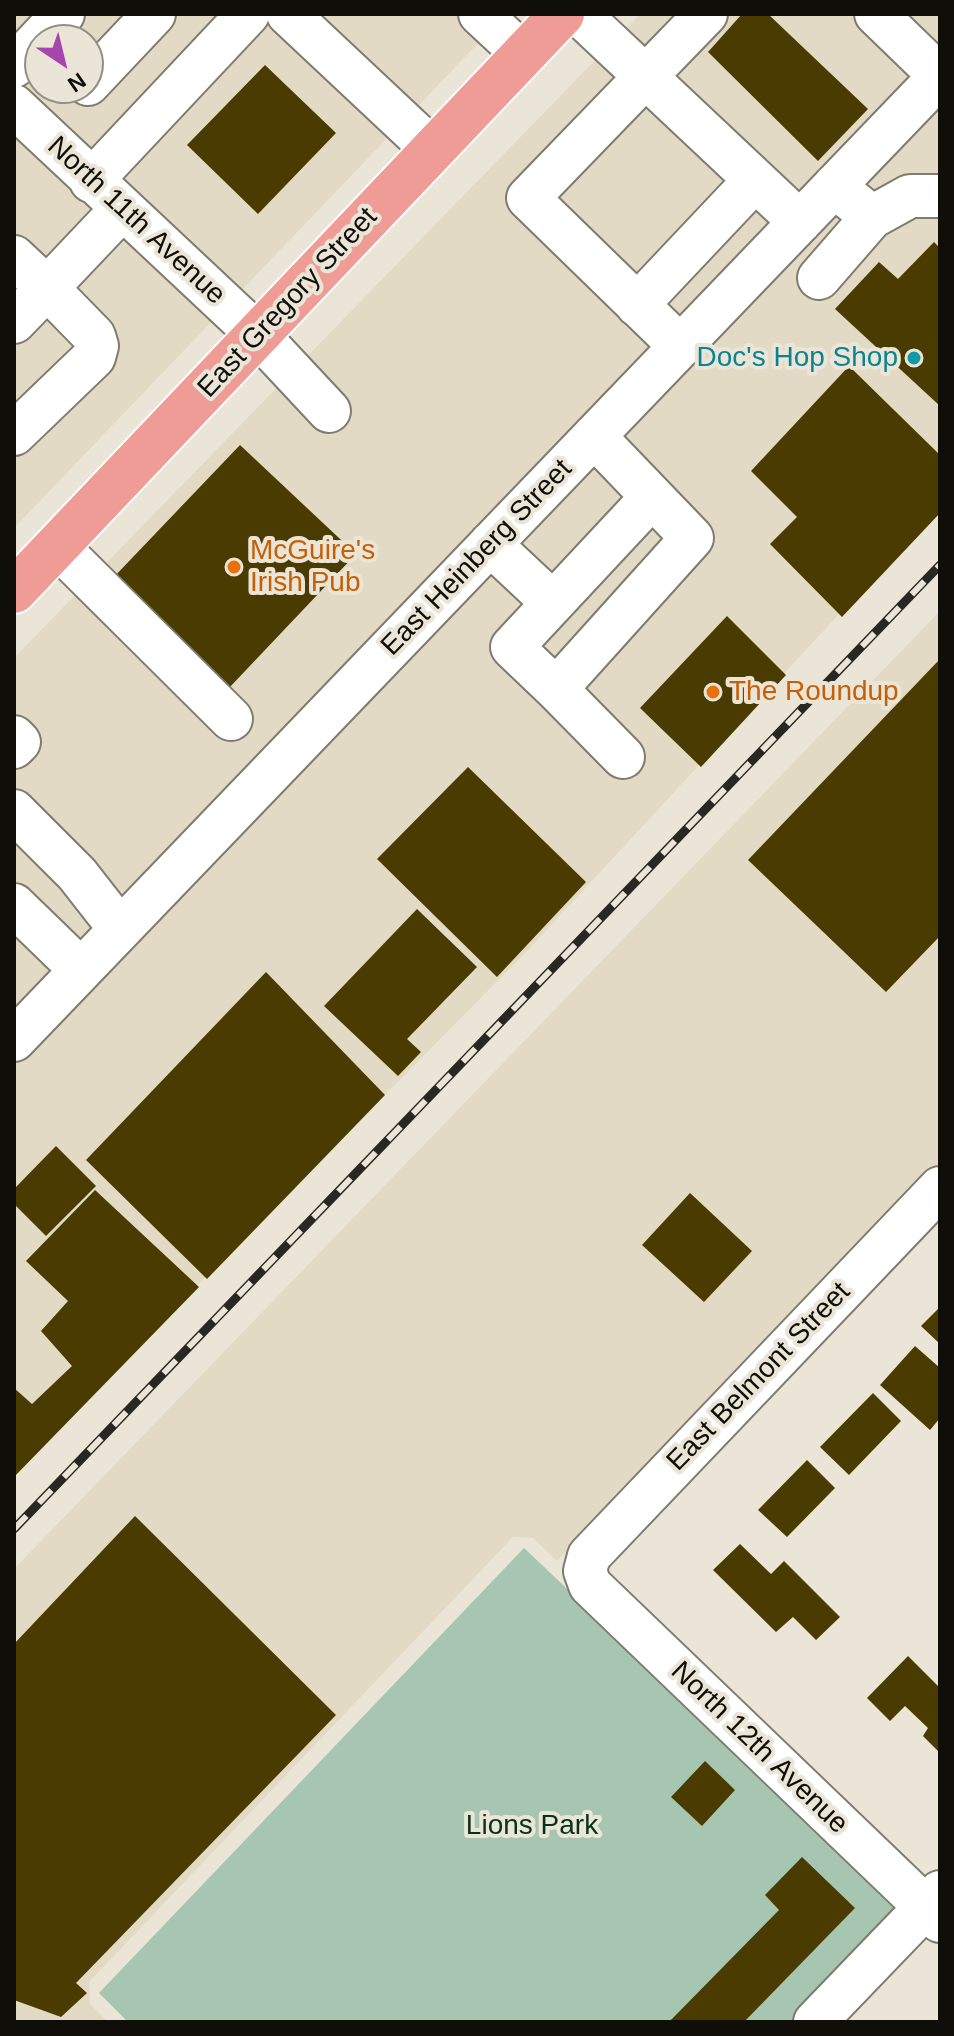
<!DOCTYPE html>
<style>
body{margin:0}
#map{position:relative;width:954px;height:2036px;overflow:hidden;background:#eae5d6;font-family:Arial,sans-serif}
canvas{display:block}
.frame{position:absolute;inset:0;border:16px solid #0f0e09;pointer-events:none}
.north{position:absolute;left:24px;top:24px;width:80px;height:80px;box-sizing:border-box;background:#eae5d6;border:2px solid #928f84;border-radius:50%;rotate:145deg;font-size:22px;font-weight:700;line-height:32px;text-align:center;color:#0f0e09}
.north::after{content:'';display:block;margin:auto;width:28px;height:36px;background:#a645ac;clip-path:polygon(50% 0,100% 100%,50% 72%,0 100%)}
</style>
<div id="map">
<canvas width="954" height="2036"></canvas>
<div class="frame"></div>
<div class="north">N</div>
</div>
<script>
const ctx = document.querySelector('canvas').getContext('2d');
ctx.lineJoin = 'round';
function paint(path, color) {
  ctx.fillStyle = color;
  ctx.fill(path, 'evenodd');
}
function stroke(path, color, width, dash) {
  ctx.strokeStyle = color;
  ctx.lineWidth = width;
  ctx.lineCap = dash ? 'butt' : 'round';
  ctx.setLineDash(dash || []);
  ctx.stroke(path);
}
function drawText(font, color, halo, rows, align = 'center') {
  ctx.font = font + ' Arial,sans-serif';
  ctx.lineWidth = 8;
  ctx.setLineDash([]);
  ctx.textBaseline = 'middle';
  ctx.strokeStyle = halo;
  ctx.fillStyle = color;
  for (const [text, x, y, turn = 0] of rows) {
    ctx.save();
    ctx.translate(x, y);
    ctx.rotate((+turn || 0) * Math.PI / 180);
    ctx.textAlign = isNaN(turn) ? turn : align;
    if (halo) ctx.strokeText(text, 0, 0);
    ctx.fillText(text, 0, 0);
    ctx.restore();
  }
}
paint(new Path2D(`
 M14,14H506L238,294L14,85ZM40,40H88V88H40Z
 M640,14H854L940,98V505L527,951L14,1471V658Z
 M898,14H940V54Z
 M14,128L216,317L14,528Z
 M940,611V1163L557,1561L533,1538L513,1537L89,1982L90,2004L108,2022H14V1569Z`), '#e2dac4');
paint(new Path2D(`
 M524,1548L887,1892L897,1907L795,2022H128L99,1993Z`), '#a6c6b2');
paint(new Path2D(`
 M742,14H768L868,109L818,161L708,52Z
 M265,65L336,133L258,214L187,145Z
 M934,242L940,248V406L835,309L879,262L898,279Z
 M849,366L940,455V513L842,617L770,544L797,517L751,471Z
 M240,445L356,554L228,689L112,579Z
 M727,616L786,675L701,767L640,708Z
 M940,659V936L886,992L748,860Z
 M468,767L586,882L497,977L377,859Z
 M417,909L477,967L407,1039L421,1052L398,1076L324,1006Z
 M266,972L385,1095L207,1279L86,1160Z
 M56,1146L96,1186L46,1236L14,1204V1189Z
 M95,1190L199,1287L14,1477V1388L32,1404L72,1366L41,1331L68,1301L26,1261Z
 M690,1193L752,1251L704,1302L642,1245Z
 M940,1307V1344L921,1326Z
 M915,1346L940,1368V1418L930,1430L880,1385Z
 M873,1393L901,1421L849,1475L820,1447Z
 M807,1460L835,1488L787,1537L758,1510Z
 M135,1516L336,1715L76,1983L87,1993L61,2017L14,2000V1644Z
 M740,1544L771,1574L784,1561L840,1617L816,1640L793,1617L776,1632L713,1570Z
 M908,1656L940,1688L938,1751L923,1736L928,1728L905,1706L890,1721L867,1698Z
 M705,1761L735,1790L702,1826L671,1797Z
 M802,1857L855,1908L744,2022H669L779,1910L765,1895Z`), '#4a3b00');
const minor = new Path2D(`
 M288,14L433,150
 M480,14L524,55
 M579,14L800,222
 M876,14L940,76
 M14,66L63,14
 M88,84L154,14
 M14,106L258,335L329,411
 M91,181L248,14
 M834,186L872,217L910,196H940
 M14,257L47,288L121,210
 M819,278L872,217
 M637,305L755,180
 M14,322L47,288L94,336L97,346L94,357L14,434
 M680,346L528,198L706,14
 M594,436L692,538L556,689L623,757
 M490,544L553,603
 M57,546L231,719
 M556,689L512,647L652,497
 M14,737L19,742L14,747
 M14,811L77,874L120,929
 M14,905L81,970
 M14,1040L940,76
 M940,1188L589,1556L585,1571L590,1585L940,1921
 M815,2022L940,1892`);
const highway = new Path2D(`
 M14,591L562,14`);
stroke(minor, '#7f7b6d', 46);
stroke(highway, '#fff', 48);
stroke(minor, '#fff', 42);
stroke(highway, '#ef9c96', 44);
const rail = new Path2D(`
 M14,1529L940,565`);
stroke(rail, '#292721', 9);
stroke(rail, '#eae5d6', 6, [18]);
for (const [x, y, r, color] of [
 [914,358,8,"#0f9aa8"],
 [234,567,8,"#e8710a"],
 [713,692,8,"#e8710a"]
]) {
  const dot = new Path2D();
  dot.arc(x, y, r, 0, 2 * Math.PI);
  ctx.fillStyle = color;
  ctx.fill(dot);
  stroke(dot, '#eae5d6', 3);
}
drawText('28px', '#0f0e09', '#eae5d6', [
 ["North 11th Avenue",136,221,43],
 ["East Gregory Street",288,303,-47],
 ["East Heinberg Street",477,558,-46],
 ["East Belmont Street",759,1377,-46],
 ["North 12th Avenue",759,1748,44]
]);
drawText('28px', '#0d838f', '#eae5d6', [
 ["Doc's Hop Shop",898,358]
], 'right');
drawText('28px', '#c56008', '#eae5d6', [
 ["McGuire's",250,551],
 ["Irish Pub",250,583],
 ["The Roundup",729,692]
], 'left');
drawText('28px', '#05321d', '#eae5d6', [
 ["Lions Park",532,1826]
]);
</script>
